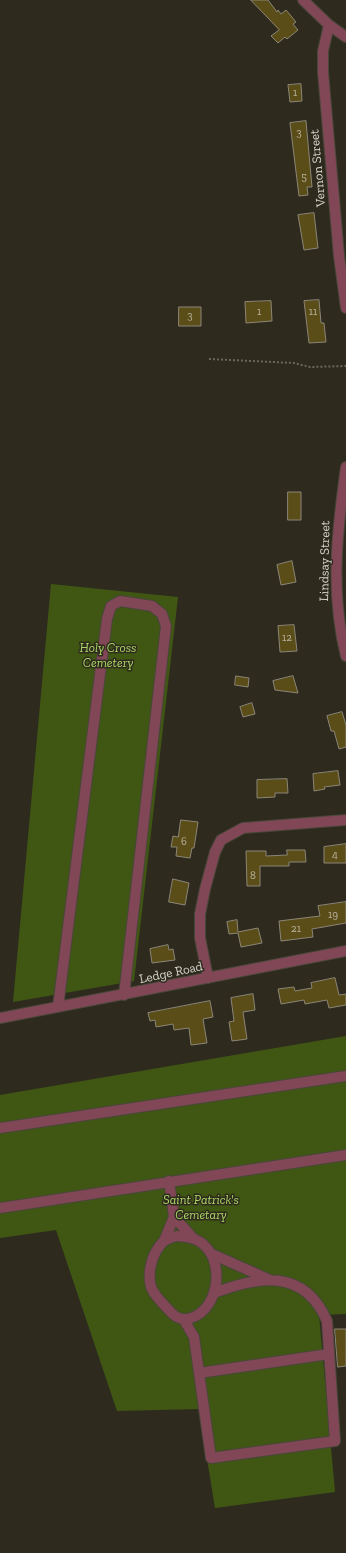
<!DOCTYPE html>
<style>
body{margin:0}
canvas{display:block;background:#2e2b1e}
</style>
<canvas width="346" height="1553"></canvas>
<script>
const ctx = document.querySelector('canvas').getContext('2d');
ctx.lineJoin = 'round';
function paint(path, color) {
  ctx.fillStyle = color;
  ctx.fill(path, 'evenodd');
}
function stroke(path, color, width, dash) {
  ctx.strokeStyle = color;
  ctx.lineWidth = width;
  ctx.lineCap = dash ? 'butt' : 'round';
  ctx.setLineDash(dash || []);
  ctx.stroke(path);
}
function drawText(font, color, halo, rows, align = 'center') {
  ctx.font = font + ' "Zilla Slab",serif';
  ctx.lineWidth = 3;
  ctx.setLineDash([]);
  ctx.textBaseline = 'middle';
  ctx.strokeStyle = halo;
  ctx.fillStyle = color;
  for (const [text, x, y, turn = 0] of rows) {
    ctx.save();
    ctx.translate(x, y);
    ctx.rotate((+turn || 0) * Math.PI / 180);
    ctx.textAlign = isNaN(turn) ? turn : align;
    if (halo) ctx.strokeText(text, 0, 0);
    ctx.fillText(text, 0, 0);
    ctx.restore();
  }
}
paint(new Path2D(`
 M51,584L178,597L134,981L13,1002Z
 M346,1036V1314L319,1315L335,1492L215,1508L199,1409L117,1411L56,1230L0,1238V1095Z`), '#405713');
const building = new Path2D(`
 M251,0H268L277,12L278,10L281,14L286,10L296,22L293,24L298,30L287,39L285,37L278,43L271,36L279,30Z
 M301,84L302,101L290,102L288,85Z
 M306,121L312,187H307L308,195L299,196L290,123Z
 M314,213L318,248L304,250L298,215Z
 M319,300L321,323H324L326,342L309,343L304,301Z
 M271,301L272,321L246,323L245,302Z
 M179,307H201V326H179Z
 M288,492H301V520H288Z
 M292,561L296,582L281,585L277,565Z
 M294,625L297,651L280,652L278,626Z
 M236,676L249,678L248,687L235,685Z
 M293,676L298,693L275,690L273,681Z
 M252,703L255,714L243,717L240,707Z
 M342,712L346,725V747L339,749L334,731H331L327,716Z
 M338,771L340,785L324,787L325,789L314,791L313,774Z
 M287,779L288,793H275V797L257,798V780Z
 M181,820L198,822L194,848H192L190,858L176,856L177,847H171L173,836L178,837Z
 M346,844V863H324V847Z
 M287,850H305L306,862H289V866H260V886H247L246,851H266V856L287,855Z
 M173,879L189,883L185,905L169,902Z
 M346,902V923L312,929L313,937L281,941L279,921L320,916L318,906Z
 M237,920L238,932L258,928L262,943L241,947L238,933L229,934L227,922Z
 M168,945L169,950L173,949L175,960L152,963L150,949Z
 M335,978L339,995L346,994V1005L329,1008L327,1000L305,1004L304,1000L281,1004L278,989L294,987L295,991L312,988L311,983Z
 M253,994L255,1010L243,1012L247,1039L232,1041L229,1022L234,1021L231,998Z
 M210,1001L213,1017L203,1019L207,1043L191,1045L189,1028L174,1030L173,1024L156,1027L155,1020L150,1021L148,1013Z
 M335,1329H346V1366L338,1367Z`);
paint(building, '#5b4d18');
stroke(building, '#8a8577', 1);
const minor = new Path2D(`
 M303,0L329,25L346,37
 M329,25L323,51V72L339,256L346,308
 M346,467C337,531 330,592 346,656
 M208,978L200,938V914L205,889L215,852L221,840L243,828L346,820
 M58,1007L107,619L111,606L120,601L152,606L162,614L166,626L124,995
 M0,1018L346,951
 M0,1128L346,1076
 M0,1208L346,1155
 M174,1217L193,1238
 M177,1236C187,1237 198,1238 205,1246C226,1266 217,1315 186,1319C179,1320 172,1314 168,1309C162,1303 154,1295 151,1287C147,1272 152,1253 163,1242C167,1239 173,1237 177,1236Z
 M164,1241L174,1217L169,1181
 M212,1254L268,1279
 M184,1320L194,1337L211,1458L335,1441L327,1321C304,1268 259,1276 214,1293
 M199,1373L329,1354`);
stroke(minor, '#49463a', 12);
stroke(new Path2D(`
 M209,359L294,363L310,367L346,366`), '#6a675c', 2, [2, 2]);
stroke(minor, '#814756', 10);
drawText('11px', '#b7b29f', null, [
 ["1",295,93],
 ["3",299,133],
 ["5",304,177],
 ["1",259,312],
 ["11",313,312],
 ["3",190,316],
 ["12",287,638],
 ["6",184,842],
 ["4",335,855],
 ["8",253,876],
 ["19",333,915],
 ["21",296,929]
]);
drawText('13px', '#d6d4cc', '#2e2b1e', [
 ["Vernon Street",318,168,-95],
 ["Lindsay Street",325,561,-89],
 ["Ledge Road",171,973,-12]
]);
drawText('italic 13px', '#acd865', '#2e2b1e', [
 ["Holy Cross",108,648],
 ["Cemetery",108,663],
 ["Saint Patrick's",201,1200],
 ["Cemetary",201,1215]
]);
</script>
